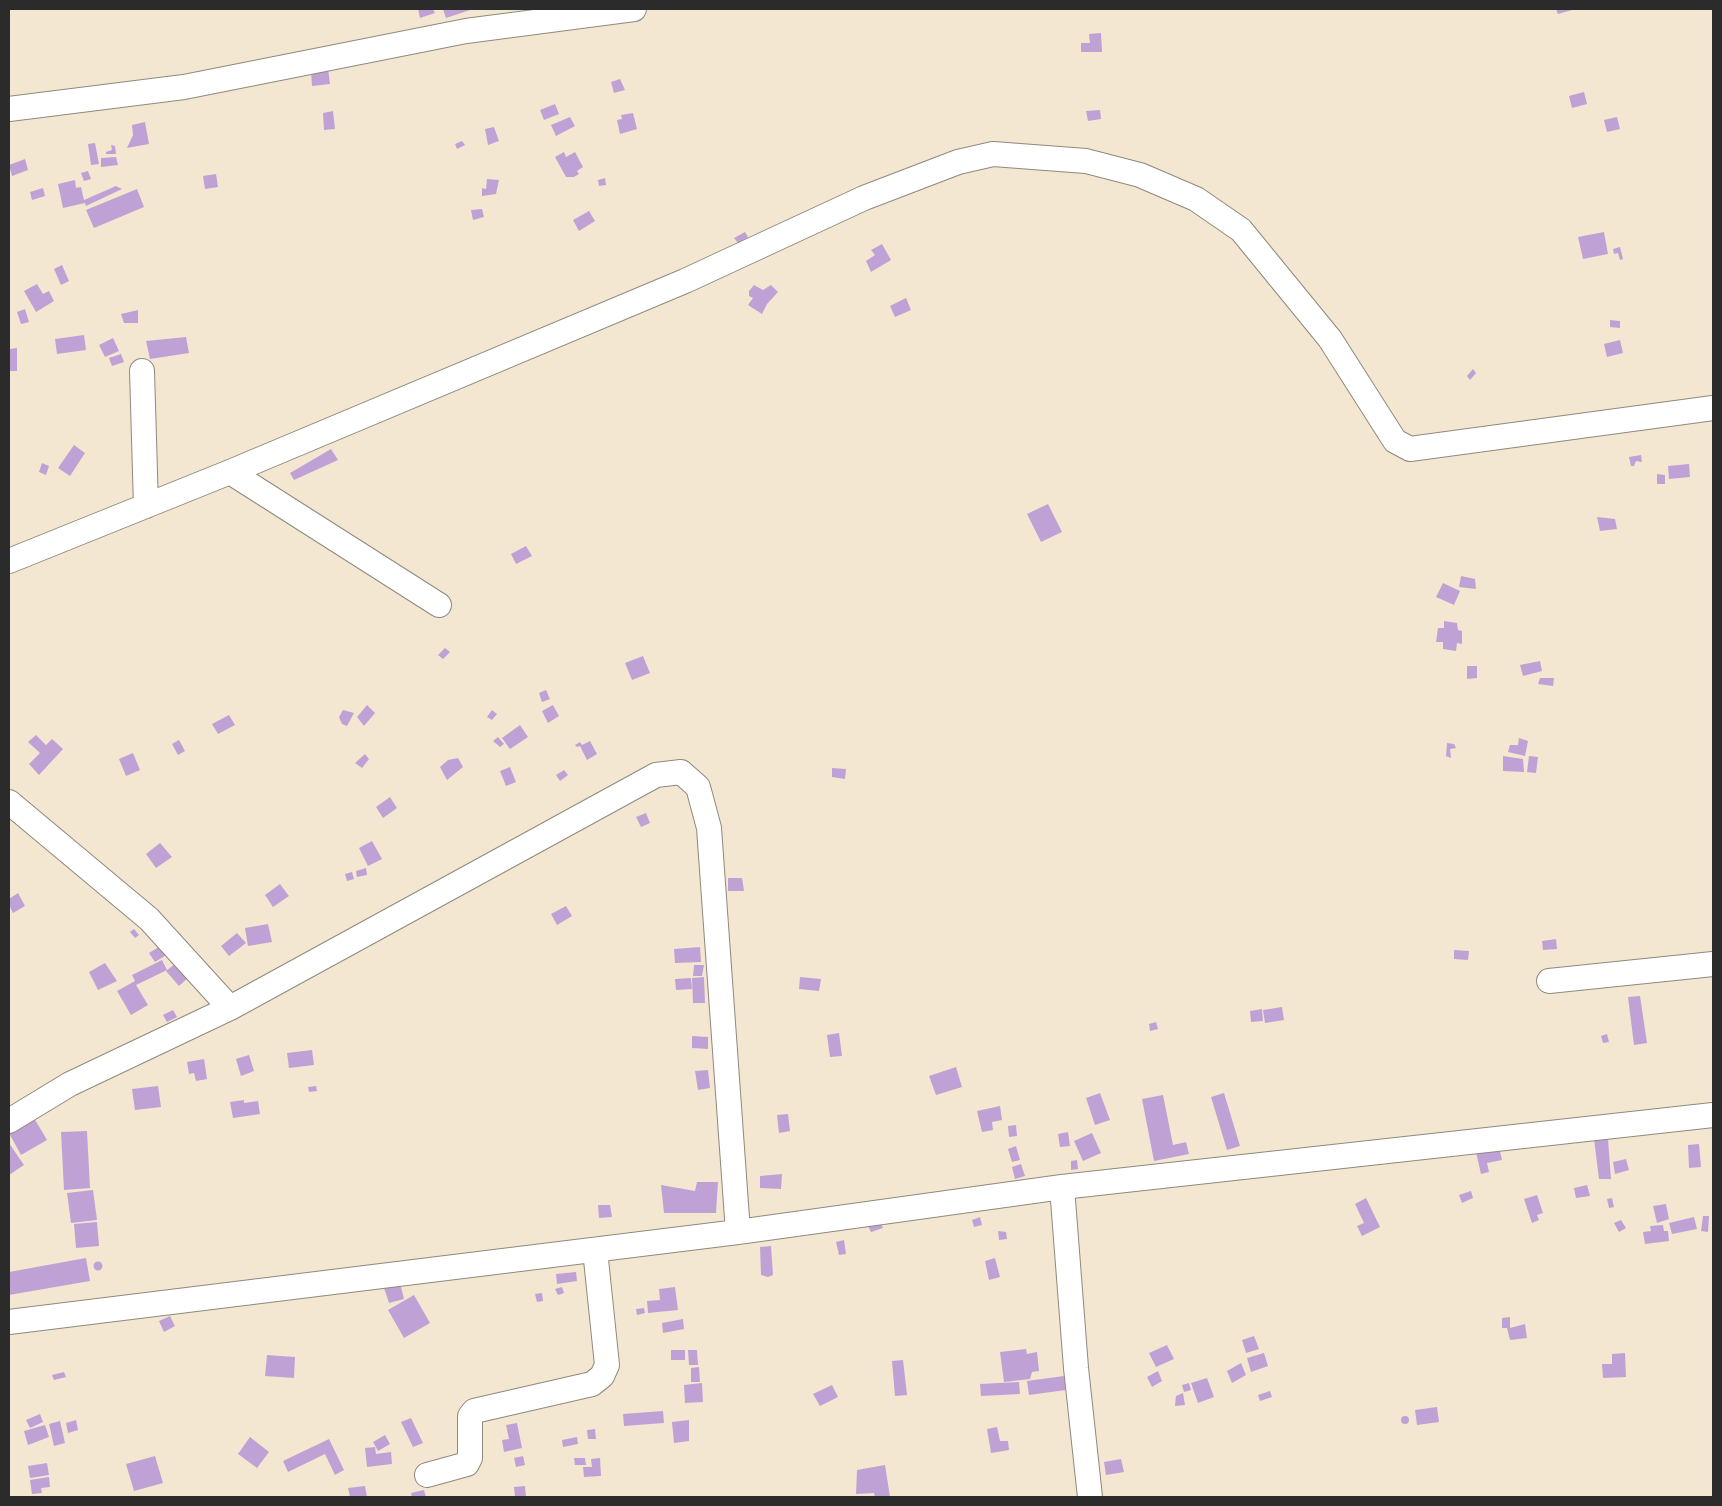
<!DOCTYPE html>
<style>
body{margin:0}
#map{position:relative;width:1722px;height:1506px;overflow:hidden;background:#f3e7d1;font-family:"EB Garamond",serif}
canvas{display:block}
.frame{position:absolute;inset:0;border:10px solid #2b2b2b;pointer-events:none}
</style>
<div id="map">
<canvas width="1722" height="1506"></canvas>
<div class="frame"></div>
</div>
<script>
const ctx = document.querySelector('canvas').getContext('2d');
ctx.lineJoin = 'round';
function paint(path, color) {
  ctx.fillStyle = color;
  ctx.fill(path, 'evenodd');
}
function stroke(path, color, width, dash) {
  ctx.strokeStyle = color;
  ctx.lineWidth = width;
  ctx.lineCap = dash ? 'butt' : 'round';
  ctx.setLineDash(dash || []);
  ctx.stroke(path);
}
paint(new Path2D(`
 M418,9H433L435,13L420,18Z
 M443,9H473L446,18Z
 M1556,9H1572V10L1558,14Z
 M1101,33L1102,52H1081V43H1090L1089,34Z
 M328,68L330,84L312,86L311,71Z
 M620,79L625,90L614,93L611,82Z
 M1584,92L1587,104L1572,108L1569,96Z
 M555,104L559,114L544,120L540,110Z
 M1100,110L1101,119L1088,121L1086,111Z
 M333,111L335,129L324,130L323,113Z
 M633,113L637,129L620,134L617,120L622,119L621,115Z
 M570,117L575,126L556,136L551,125Z
 M1617,117L1620,129L1607,132L1604,120Z
 M145,122L149,144L127,148L133,135L132,125Z
 M494,127L499,141L488,145L485,129Z
 M462,141L465,145L457,149L455,144Z
 M95,143L99,164L91,165L88,144Z
 M111,145L115,146L116,154H106V152L112,150Z
 M564,152L566,157L575,152L583,167L577,171L579,174L574,177H566L555,157Z
 M116,157L118,165L101,167V158Z
 M25,159L28,170L12,176L9,165Z
 M88,171L91,179L84,181L81,173Z
 M216,174L218,187L205,189L203,176Z
 M605,178L606,185L599,186L598,180Z
 M487,179L499,180L496,194L482,196V188L486,189Z
 M75,180L76,188L81,187L84,200L116,186L122,189L86,206L85,203L63,208L58,184Z
 M43,188L45,196L32,200L30,192Z
 M137,189L144,207L94,228L86,210Z
 M482,209L484,217L473,220L471,210Z
 M589,211L595,221L579,231L573,220Z
 M745,232L748,237L738,243L734,238Z
 M1604,232L1608,254L1583,259L1578,237Z
 M882,244L891,260L871,272L866,261L875,255L871,250Z
 M1620,247L1623,259L1620,260L1618,253L1614,254L1613,249Z
 M62,265L69,281L61,285L54,269Z
 M37,284L43,294L49,291L54,301L36,312L24,291Z
 M754,285L763,290L771,285L778,292L767,304L762,314L748,305L753,298L749,296V291Z
 M906,298L911,310L895,317L890,306Z
 M25,309L29,322L21,324L17,312Z
 M138,310V323H124L121,314Z
 M1610,320L1620,321V328L1610,327Z
 M84,335L86,350L57,354L55,339Z
 M186,337L189,353L150,359L146,341Z
 M113,338L119,351L105,357L99,345Z
 M1620,340L1623,353L1607,357L1604,344Z
 M17,348V371H9V349Z
 M121,354L124,362L112,366L109,358Z
 M1473,369L1476,373L1470,380L1467,376Z
 M74,445L85,453L70,476L58,468Z
 M331,449L338,460L294,480L290,473Z
 M1641,455L1642,462L1636,461L1634,466H1631L1629,457Z
 M42,463L49,466L46,475L39,472Z
 M1689,464L1690,477L1669,479L1668,466Z
 M1657,474L1665,475V484H1657Z
 M1048,504L1062,532L1041,542L1027,514Z
 M1597,517L1615,519L1617,529L1600,531Z
 M526,546L532,556L516,564L511,554Z
 M1461,576L1475,579L1476,589L1459,587Z
 M1443,583L1460,591L1454,605L1436,597Z
 M1444,621L1457,623L1458,630L1462,631V644L1457,643L1456,651L1443,649V642H1436L1438,628H1444Z
 M445,648L450,652L443,659L438,655Z
 M643,656L650,673L632,680L625,663Z
 M1540,661L1542,671L1523,676L1520,665Z
 M1467,666H1477V678L1467,679Z
 M1540,678H1554L1553,686L1538,684Z
 M546,690L550,699L542,702L539,693Z
 M367,705L375,713L364,726L357,717Z
 M553,705L559,716L548,723L542,711Z
 M343,710L354,713L347,726L342,724L339,717Z
 M492,710L497,714L492,720L487,717Z
 M229,715L235,725L218,734L212,724Z
 M520,725L528,737L510,749L502,738Z
 M36,735L46,745L52,739L63,749L39,775L29,764L40,753L28,742Z
 M498,737L504,744L500,747L493,741Z
 M1519,738L1528,741L1525,756L1508,752L1510,745H1518Z
 M179,740L185,751L178,755L172,744Z
 M590,741L597,754L587,760L580,746L577,747L575,745L580,742L582,745Z
 M1447,743L1454,744L1456,748L1450,749L1451,758L1446,756Z
 M133,753L140,770L126,776L119,759Z
 M365,754L369,759L362,768L355,763Z
 M1503,756L1523,759L1524,772L1503,771Z
 M1529,756L1538,757L1536,773L1527,772Z
 M458,758L463,767L447,780L440,767L448,760Z
 M510,767L516,782L506,786L500,771Z
 M832,768L846,769L845,779L832,777Z
 M564,770L568,775L560,781L556,775Z
 M390,797L397,808L383,818L376,807Z
 M646,813L650,823L641,827L636,817Z
 M372,841L382,859L368,866L359,848Z
 M160,843L172,857L156,868L146,854Z
 M366,868L367,875L357,877L356,871Z
 M352,872L354,879L347,881L345,874Z
 M728,878H742L744,891H728Z
 M280,884L289,896L273,907L265,895Z
 M18,893L25,906L13,913L9,905V899Z
 M566,906L572,916L557,925L551,914Z
 M268,924L272,942L248,946L245,928Z
 M134,929L139,935L135,938L130,932Z
 M237,933L246,943L229,956L221,946Z
 M1556,939L1557,949L1543,950L1542,941Z
 M162,945L168,954L155,962L149,953Z
 M700,947L701,962L675,963L674,949Z
 M1454,950L1469,951L1468,960L1454,959Z
 M162,960L167,970L136,985L148,1005L131,1015L117,991L135,981L132,975Z
 M105,963L117,981L98,990L89,972Z
 M176,963L188,978L179,986L166,971Z
 M694,965H704L702,976H693Z
 M704,977L705,1003H693L692,978Z
 M800,977L821,979L819,991L799,989Z
 M691,978L692,989L676,990L675,979Z
 M1640,996L1647,1043L1634,1045L1628,997Z
 M1282,1007L1284,1020L1265,1023L1263,1010Z
 M1262,1009L1263,1021L1251,1022L1250,1011Z
 M173,1010L177,1017L167,1022L163,1015Z
 M1156,1022L1158,1029L1150,1031L1149,1024Z
 M839,1033L842,1056L830,1057L827,1035Z
 M1607,1034L1609,1042L1603,1043L1601,1036Z
 M692,1036L708,1037V1049L692,1048Z
 M312,1050L314,1065L289,1068L287,1053Z
 M249,1055L254,1071L241,1076L236,1059Z
 M204,1059L207,1079L196,1081L194,1073L189,1074L187,1062Z
 M956,1067L962,1087L936,1095L929,1076Z
 M708,1070L710,1088L698,1090L695,1071Z
 M158,1086L161,1107L135,1110L132,1089Z
 M316,1086L317,1091L309,1092L308,1087Z
 M1100,1093L1110,1120L1095,1125L1086,1098Z
 M1224,1093L1240,1146L1227,1150L1211,1097Z
 M1163,1095L1173,1145L1186,1142L1189,1154L1154,1161L1142,1099Z
 M244,1100V1103L258,1101L260,1114L233,1118L230,1102Z
 M1000,1106L1002,1120L992,1122L993,1130L982,1132L977,1111Z
 M788,1114L790,1131L779,1133L777,1115Z
 M34,1118L47,1140L21,1155L9,1133Z
 M1016,1125L1017,1136L1009,1137L1008,1126Z
 M87,1131L90,1188L64,1190L61,1132Z
 M1068,1132L1070,1146L1060,1147L1058,1134Z
 M1092,1133L1101,1153L1083,1161L1074,1141Z
 M1594,1139H1608L1611,1179H1599Z
 M9,1143L24,1165L9,1175Z
 M1699,1144L1701,1167L1689,1168L1688,1145Z
 M1016,1146L1020,1160L1012,1162L1008,1149Z
 M1499,1147L1502,1160L1487,1163L1489,1172L1481,1174L1476,1152Z
 M1626,1159L1629,1170L1615,1174L1613,1162Z
 M1077,1160L1078,1169L1071,1170V1161Z
 M1021,1164L1025,1176L1015,1179L1012,1167Z
 M782,1174L781,1189L760,1188V1176Z
 M697,1182H718L716,1213H664L661,1185L695,1191Z
 M1587,1185L1590,1196L1576,1198L1574,1188Z
 M93,1190L97,1220L71,1223L67,1193Z
 M1471,1191L1473,1198L1462,1203L1459,1195Z
 M1537,1195L1543,1213L1537,1215L1539,1220L1532,1223L1524,1199Z
 M1366,1198L1380,1227L1362,1236L1357,1226L1364,1223L1355,1204Z
 M1612,1198L1614,1207L1609,1208L1607,1199Z
 M1666,1204L1669,1219L1657,1223L1653,1206Z
 M598,1205H610L612,1217L599,1218Z
 M1703,1216H1709L1708,1232L1701,1231Z
 M980,1217L982,1225L974,1227L972,1220Z
 M1694,1217L1697,1229L1672,1234L1669,1223Z
 M879,1219L883,1228L871,1232L867,1224Z
 M1621,1220L1626,1228L1619,1232L1614,1223Z
 M97,1222L99,1246L76,1248L74,1224Z
 M1663,1225L1664,1231H1668L1669,1241L1645,1244L1643,1232L1651,1231L1650,1226Z
 M998,1231L1006,1232L1007,1239L999,1240Z
 M844,1240L846,1254L839,1255L836,1242Z
 M771,1246L773,1275L768,1277L761,1275L760,1247Z
 M86,1258L90,1281L9,1295V1272Z
 M995,1258L1000,1277L989,1280L985,1261Z
 M93.5 1266a4.5 4.5 0 1 1 9 0a4.5 4.5 0 1 1-9 0Z
 M576,1272L577,1281L557,1284L556,1274Z
 M400,1283L404,1299L389,1303L384,1288Z
 M562,1287L564,1293L558,1295L555,1289Z
 M675,1287L678,1310L648,1313L647,1301L660,1300L659,1289Z
 M542,1293L543,1301L537,1302L535,1294Z
 M414,1295L430,1323L404,1338L388,1310Z
 M644,1308L645,1313L637,1315L636,1309Z
 M170,1316L175,1326L164,1332L159,1321Z
 M1510,1317V1328L1525,1324L1527,1338L1510,1340L1507,1328H1502V1318Z
 M683,1319L684,1329L663,1333L662,1323Z
 M1254,1336L1259,1349L1246,1353L1242,1340Z
 M1167,1345L1174,1359L1156,1367L1149,1353Z
 M1026,1349L1027,1354L1037,1352L1039,1371L1032,1372L1030,1379L1004,1382L1000,1352Z
 M671,1350H685V1360H671Z
 M688,1350H697L698,1365H689Z
 M1264,1353L1268,1366L1251,1372L1247,1358Z
 M1625,1353L1626,1377L1603,1378L1602,1364H1612V1354Z
 M267,1355L295,1357L294,1378L265,1376Z
 M903,1360L907,1395L895,1396L892,1361Z
 M1241,1363L1246,1375L1232,1383L1227,1371Z
 M699,1367L700,1382H691V1368Z
 M1158,1371L1162,1381L1152,1387L1147,1377Z
 M64,1372L66,1377L54,1380L52,1375Z
 M1064,1376L1066,1390L1029,1395L1027,1381Z
 M1207,1378L1214,1397L1198,1403L1191,1383Z
 M1019,1382L1020,1394L981,1396L980,1384Z
 M702,1383L703,1402L685,1403L684,1385Z
 M1189,1383L1191,1390L1184,1392L1182,1385Z
 M832,1385L838,1397L820,1406L813,1394Z
 M1270,1391L1272,1397L1260,1401L1258,1395Z
 M1183,1393L1185,1405L1175,1406L1176,1396Z
 M1437,1407L1439,1422L1417,1425L1415,1410Z
 M663,1411L664,1423L624,1426L623,1414Z
 M40,1414L43,1422L30,1428L26,1420Z
 M1401 1420a4 4 0 1 1 8 0a4 4 0 1 1-8 0Z
 M411,1418L423,1443L413,1447L401,1422Z
 M76,1420L78,1430L68,1433L66,1423Z
 M689,1420V1441L674,1443L672,1422Z
 M60,1421L65,1443L54,1446L49,1424Z
 M517,1423L522,1448L504,1452L502,1440L509,1439L506,1425Z
 M45,1425L49,1437L28,1445L24,1431Z
 M997,1427L1000,1441H1008L1009,1450L991,1453L987,1429Z
 M595,1429L596,1439H588L587,1430Z
 M385,1435L390,1444L378,1451L373,1442Z
 M250,1437L269,1452L257,1468L238,1454Z
 M577,1437L578,1444L563,1447L562,1440Z
 M329,1439L344,1470L335,1475L325,1454L288,1472L283,1461Z
 M375,1447L376,1454L391,1452L392,1464L367,1467L365,1448Z
 M155,1456L163,1483L134,1491L126,1464Z
 M523,1456L525,1465L516,1467L514,1458Z
 M574,1458H585L586,1465H575Z
 M600,1458L601,1476L584,1477L583,1467H592L591,1459Z
 M1121,1459L1124,1472L1106,1475L1104,1462Z
 M47,1463L49,1475L30,1478L28,1466Z
 M885,1465L890,1497H875L874,1493L856,1494L857,1470Z
 M49,1477L50,1487L41,1488L42,1493L32,1494L30,1480Z
 M365,1486L367,1497H350L348,1488Z
 M525,1486L526,1497H515L514,1487Z
 M424,1490L426,1497H412L411,1493Z`), '#c0a1d6');
const minor = new Path2D(`
 M9,109L184,87L466,31L634,9
 M142,371L146,506
 M230,472L439,605
 M9,561L230,472L685,281L864,198L958,162L993,154L1086,161L1140,175L1196,199L1241,230L1330,339L1395,441L1410,449L1713,408
 M9,802L149,919L230,1008
 M1549,981L1713,964
 M9,1121L70,1084L230,1008L656,775L681,772L698,787L709,828L738,1232
 M1062,1187L1076,1368L1090,1497
 M9,1322L738,1232L1062,1187L1713,1115
 M427,1475L467,1464L470,1458V1416L474,1411L592,1384L602,1376L607,1365L595,1250`);
stroke(minor, '#8f897e', 26);
stroke(minor, '#fff', 24);
</script>
